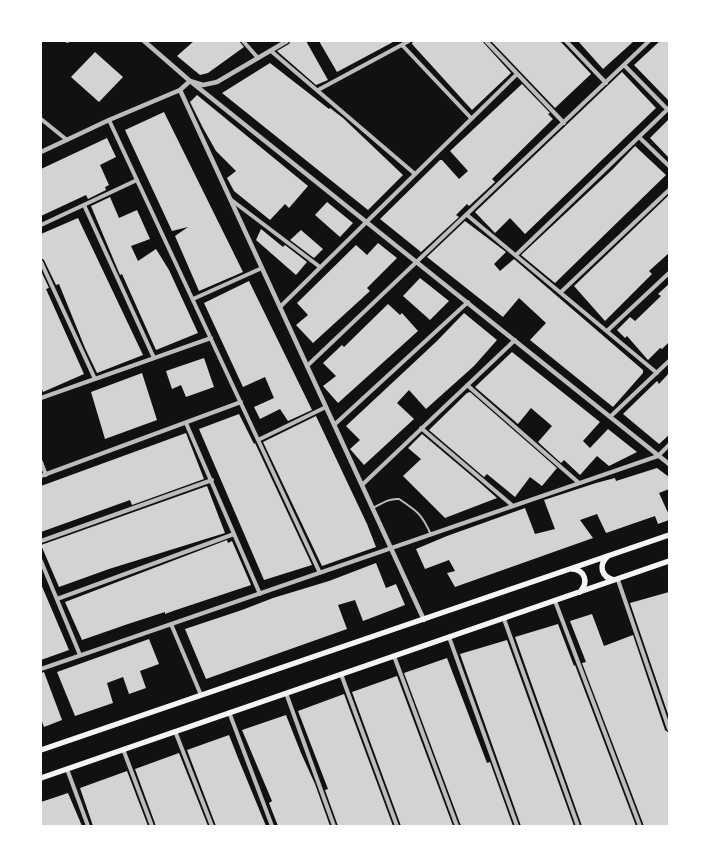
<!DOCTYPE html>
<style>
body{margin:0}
#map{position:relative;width:710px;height:867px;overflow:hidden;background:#111;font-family:"Zilla Slab",serif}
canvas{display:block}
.frame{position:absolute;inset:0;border:42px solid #fff;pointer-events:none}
</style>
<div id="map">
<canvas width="710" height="867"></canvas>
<div class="frame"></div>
</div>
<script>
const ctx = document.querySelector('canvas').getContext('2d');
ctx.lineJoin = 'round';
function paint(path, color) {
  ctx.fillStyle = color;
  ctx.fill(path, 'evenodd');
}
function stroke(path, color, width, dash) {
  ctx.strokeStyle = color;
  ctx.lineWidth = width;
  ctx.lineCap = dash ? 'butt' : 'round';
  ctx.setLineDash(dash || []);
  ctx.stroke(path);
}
paint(new Path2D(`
 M194,41H239L244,47L208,73L200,75L177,56Z
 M291,41H306L328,80L316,85L277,51L289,44Z
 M319,41H395L337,72Z
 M413,41H482L511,73L472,110L412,44Z
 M491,41H560L591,74L555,108Z
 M578,41H634L603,69Z
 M660,41H669V101L634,65Z
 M95,52L123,77L99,102L71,77Z
 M270,63L329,109L330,108L343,118L403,175L368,210L222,93Z
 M622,72L656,108L525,234L510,218L495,233L475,212Z
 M522,84L550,113L548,114L553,119L492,179L495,182L469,206L467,204L456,215L459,217L421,252L380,219L440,160H442L459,179L468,171L450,151Z
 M197,95L308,186L289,208L285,204L270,220L234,191L227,178L236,171L216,151L203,128L190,102Z
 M164,112L243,272L199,291L175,236L188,227L172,231L125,130Z
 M669,119V158L650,138Z
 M107,138L116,157L100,165L109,185L105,187L106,190L88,199L86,195L41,216V169Z
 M635,146L666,175L555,283L521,255L613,169Z
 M669,195V253L649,271L652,274L605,321L574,286Z
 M110,197L119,218L137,210L150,239L131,246L138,261L156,249L169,270L198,333L156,350L122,274L120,275L91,206Z
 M327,202L353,223L340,237L315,215Z
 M78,218L143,355L97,373L85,348L59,284L56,285L44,260L41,258V234Z
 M465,221L506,252L494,264L500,271L514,259L643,370V373L613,407L530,340L546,323L519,298L503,317L427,257Z
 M261,229L283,247L285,245L307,262L296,275L256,240Z
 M301,230L323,249L314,258L290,240Z
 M378,243L397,258L367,288L370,291L313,343L296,325L308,315L297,303L356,245L367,255Z
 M41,271L49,288L46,289L84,374L43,392L41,387Z
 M420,278L449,301L430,320L403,296Z
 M249,281L312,410L288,421L280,409L260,419L254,407L274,398L265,377L243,387L204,303Z
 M669,284V342L662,349L660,348L648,360L627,336L625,338L617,330L630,317L635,321L661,296L658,294Z
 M388,304L400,315L402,313L418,331L338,403L323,386L336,376L323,363L342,345L344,347Z
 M464,313L497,340L474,366L426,409L409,390L397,403L414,419L364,465L350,449L360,440L346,426L437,341Z
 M512,352L600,422L583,441L590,448L608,429L637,452L609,466L597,456L580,475L564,460L561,463L538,442L552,426L531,408L518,424L475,387Z
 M204,358L214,387L186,397L181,385L172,389L166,371Z
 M142,373L157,420L105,439L91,392Z
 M669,373V435L659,444L623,414L657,381L659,384Z
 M470,392L557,468L542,486L530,477L515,497L487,474L484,477L429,430L467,393Z
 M239,414L254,444L255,443L312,565L264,580L199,429Z
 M316,416L367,524L376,547L322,566L263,442Z
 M186,433L204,479L132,505L130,500L41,532V486Z
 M422,434L479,482L497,498L445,518L403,476L421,459L408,448Z
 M657,468L669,477V489L659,493L669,515V520L658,524L655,516L606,533L597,514L580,520L593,538L455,587L447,573L455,571L449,560L425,569L416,549L447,536L525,508L535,534L555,529L544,500L596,483L615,478L616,481Z
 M207,486L225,533L109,569L59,587L41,545Z
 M227,540L228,543L232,541L251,585L173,611L165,614V612L128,624L82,640L65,602Z
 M376,563L386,588L396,584L405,605L363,621L355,600L338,605L347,629L206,679L185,629L242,610L273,598L329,581Z
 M41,584L69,650L41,660Z
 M669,592V717L630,603Z
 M592,614L604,646L633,635L665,730L669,733V826H644L582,663L586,662L570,621Z
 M558,624L574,666L575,665L636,826H582L515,637Z
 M149,639L159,664L140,671L146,688L129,694L123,677L107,683L113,703L75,716L57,672Z
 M507,640L574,826H521L460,654Z
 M447,658L487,763L490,762L513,826H461L404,673Z
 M44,672L62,720L44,727L41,719V673Z
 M397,676L453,826H401L352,692Z
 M344,694L393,826H338L325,790L328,789L298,711Z
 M286,715L301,753L315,784L330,826H278L269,803L272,801L242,730Z
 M229,735L238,758L266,826H216L187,750Z
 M179,753L208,826H156L135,769Z
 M127,771L148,826H93L80,788Z
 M68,793L82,826H41V802Z`), '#d3d3d3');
stroke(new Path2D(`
 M67,42L69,41
 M373,508C381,504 389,498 399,499C417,511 422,514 431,535`), '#bcbcbc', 2);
stroke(new Path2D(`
 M243,41L258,58
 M486,41L564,123
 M566,41L606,83
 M402,45L471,118
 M271,51L415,174
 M624,65L667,109
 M318,90L409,41
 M41,119L67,140
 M109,120L320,573
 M639,137L669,166
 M230,199L320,267
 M84,205L154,358
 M467,215L657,373
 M41,225L137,180
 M516,255L669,108
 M41,262L95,379
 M561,292L669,190
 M193,299L262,268
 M280,307L517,74
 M607,331L669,273
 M307,366L649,41
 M467,385L579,483
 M41,398L211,338
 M611,416L669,361
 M186,423L260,594
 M334,425L468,302
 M421,428L513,506
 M258,440L326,407
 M41,462L46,475
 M41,476L241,402
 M362,485L515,340
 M41,541L212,480
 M41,561L80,655
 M618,580L669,729
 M57,599L234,534
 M555,601L640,826
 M504,619L578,826
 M171,624L201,695
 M449,637L517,826
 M394,656L457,826
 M41,669L658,456L669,445
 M341,674L397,826
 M286,693L334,826
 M229,712L272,826
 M175,731L212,826
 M123,749L152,826
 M67,769L88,826`), '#bcbcbc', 4);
stroke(new Path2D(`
 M144,41L190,81L669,464
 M180,90L424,620
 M41,152L109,120L180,90L190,81L203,85L217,82L287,41`), '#bcbcbc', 4.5);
stroke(new Path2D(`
 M608,556C598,565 601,577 614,580
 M572,569C585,570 589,582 580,592
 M41,750L669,535
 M41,778L669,561`), '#f5f5f5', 5.5);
</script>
